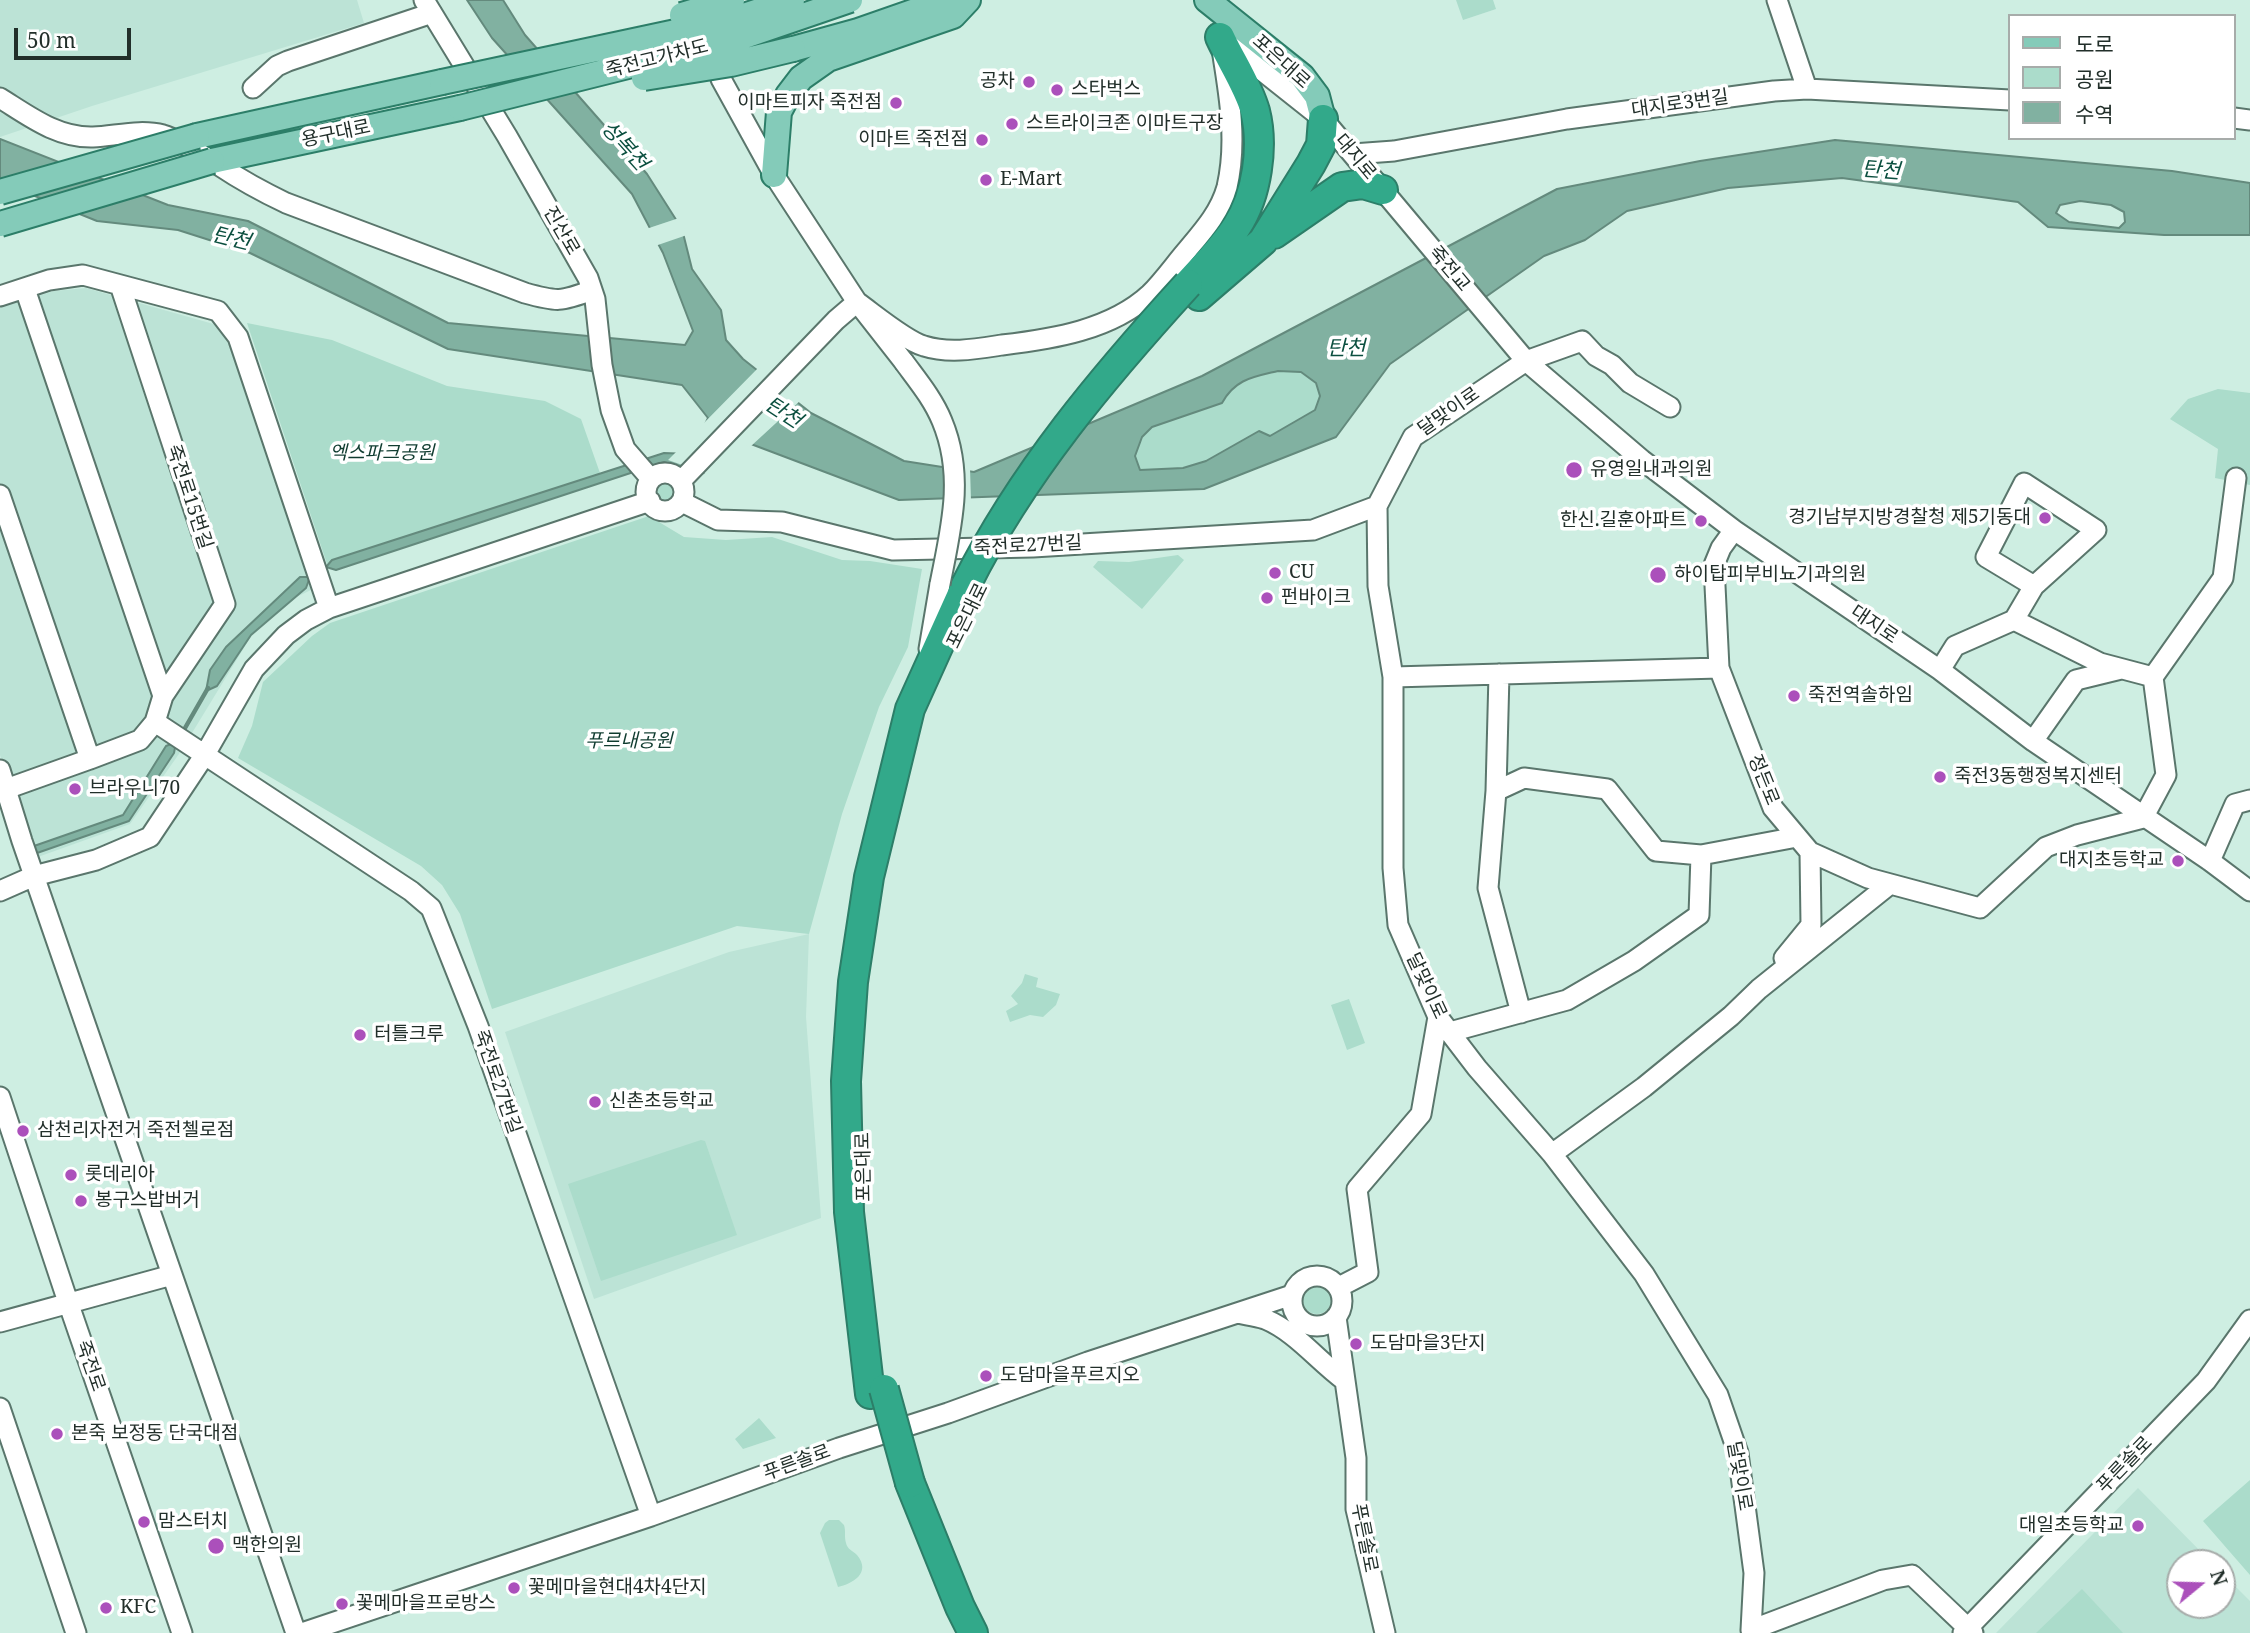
<!DOCTYPE html>
<meta charset="utf-8">
<style>
body{margin:0}
#map{position:relative;width:2250px;height:1633px;overflow:hidden;background:#ceeee2;font-family:"Noto Serif","Noto Sans KR",serif}
canvas{display:block}
.legend{position:absolute;left:2008px;top:14px;width:228px;height:126px;box-sizing:border-box;background:#fff;border:2px solid #a7acaa;margin:0;padding:9px 12px;list-style:none;font-size:21px;color:#222f2a}
.legend li{display:flex;align-items:center;gap:14px;height:35px}
.legend b{width:35px;border:2px solid #a7acaa}
.north{position:absolute;left:2166px;top:1549px;width:70px;height:70px;box-sizing:border-box;background:#fff;border:2px solid #a7acaa;border-radius:50%;rotate:71deg;font-size:19px;font-weight:700;line-height:28px;text-align:center;color:#222f2a}
.north::after{content:'';display:block;margin:auto;width:24px;height:32px;background:#ab50bb;clip-path:polygon(50% 0,100% 100%,50% 72%,0 100%)}
.scale{position:absolute;left:14px;top:28px;width:117px;height:32px;box-sizing:border-box;border:4px solid #222f2a;border-top:0;padding-left:9px;font-size:21px;line-height:24px;white-space:nowrap;color:#222f2a;-webkit-text-stroke:5px #fff;paint-order:stroke}
</style>
<div id="map">
<canvas width="2250" height="1633"></canvas>
<ul class="legend">
<li><b style="height:9px;background:#84cbb9"></b>도로</li>
<li><b style="height:19px;background:#abdccb"></b>공원</li>
<li><b style="height:19px;background:#81b1a1"></b>수역</li>
</ul>
<div class="north">N</div>
<div class="scale">50 m</div>
</div>
<script>
const ctx = document.querySelector('canvas').getContext('2d');
ctx.lineJoin = 'round';
function paint(path, color) {
  ctx.fillStyle = color;
  ctx.fill(path, 'evenodd');
}
function stroke(path, color, width, dash) {
  ctx.strokeStyle = color;
  ctx.lineWidth = width;
  ctx.lineCap = dash ? 'butt' : 'round';
  ctx.setLineDash(dash || []);
  ctx.stroke(path);
}
function drawText(font, color, halo, rows, align = 'center') {
  ctx.font = font + ' "Noto Serif","Noto Sans KR",serif';
  ctx.lineWidth = 7;
  ctx.setLineDash([]);
  ctx.textBaseline = 'middle';
  ctx.strokeStyle = halo;
  ctx.fillStyle = color;
  for (const [text, x, y, turn = 0] of rows) {
    ctx.save();
    ctx.translate(x, y);
    ctx.rotate((+turn || 0) * Math.PI / 180);
    ctx.textAlign = isNaN(turn) ? turn : align;
    if (halo) ctx.strokeText(text, 0, 0);
    ctx.fillText(text, 0, 0);
    ctx.restore();
  }
}
paint(new Path2D(`
 M0,0H357L364,23L92,106L0,137Z
 M86,288L217,325L235,345L313,589L280,605L253,633L181,751L130,824L35,858L0,755V307L54,291Z
 M809,934L806,1017L821,1218L594,1299L505,1032L729,952Z
 M2138,1488L2212,1563H2180V1605H2222V1573L2250,1601V1633H1996Z`), '#bce3d6');
paint(new Path2D(`
 M1456,0H1493L1496,9L1463,20Z
 M247,323L332,340L447,386L545,401L581,419L601,476L327,564Z
 M1278,371L1301,372L1316,383L1320,396L1315,410L1270,436L1259,431L1206,461L1183,468L1140,470L1135,456L1142,437L1152,427L1222,403C1235,379 1253,377 1278,371Z
 M2218,389L2250,393V485L2215,478L2218,449L2170,419L2188,399Z
 M656 492a9 9 0 1 1 18 0a9 9 0 1 1-18 0Z
 M649,516L684,537L726,540L772,537L842,560L870,561L922,569L908,647L879,707L842,814L809,934L737,926L492,1009L460,914L442,885L421,866L238,758L252,726L263,682L312,636L330,623Z
 M1178,555L1184,560L1142,609L1093,567L1098,561L1129,562Z
 M1025,974L1038,978L1036,987L1060,994L1056,1005L1043,1017L1030,1015L1010,1022L1006,1011L1018,1004L1011,996L1022,983Z
 M1349,999L1365,1043L1347,1050L1331,1005Z
 M701,1140L705,1141L737,1235L601,1281L568,1184Z
 M1303 1300a14 14 0 1 1 28 0a14 14 0 1 1-28 0Z
 M759,1418L776,1438L743,1449L735,1439Z
 M2250,1480V1575L2203,1521Z
 M829,1520H839L844,1525C846,1531 844,1537 846,1543C847,1549 853,1551 857,1555C872,1573 852,1584 838,1587L820,1533L825,1523Z
 M2082,1589L2123,1633H2036Z`), '#abdccb');
const water = new Path2D(`
 M467,0H503L525,35L647,174L682,229L692,269L721,310L726,340L743,359L811,413L904,461L974,472L1202,376L1557,189L1700,161L1835,140L2172,171L2250,183V235H2164L2048,227L2018,202L1842,178L1728,188L1627,211L1585,240L1544,256L1390,364L1336,437L1204,489L899,500L743,441L733,453L702,474L664,462L336,570L326,567L332,560L664,453L691,454L708,418L682,385L448,349L250,253L178,230L97,221L0,182V139L168,205L248,221L448,323L685,345L693,331L663,253L632,194L492,38ZM2080,201L2111,205L2124,212L2125,222L2119,228L2069,222L2056,213L2060,205ZM1278,371L1301,372L1316,383L1320,396L1315,410L1270,436L1259,431L1206,461L1183,468L1140,470L1135,456L1142,437L1152,427L1222,403C1235,379 1253,377 1278,371Z
 M300,577H310L306,588L251,635L217,686L206,691L210,670L226,647Z
 M176,742L174,753L129,821L37,853L30,851L34,846L123,815L166,746Z`);
paint(water, '#81b1a1');
stroke(water, '#648a7d', 2);
paint(new Path2D(`
 M679,218L687,235L655,246L646,229Z
 M759,367L801,400L750,447L744,445L735,456L708,474L668,460L678,450L689,451L699,428Z
 M949,465L970,468L971,501L949,502Z`), '#ceeee2');
stroke(new Path2D(`
 M181,735L208,688`), '#648a7d', 4.5);
const minor = new Path2D(`
 M424,0L507,136L588,278L595,299L602,365L611,410L625,449L651,479
 M1777,0L1807,89
 M1226,42L1323,119L1526,361L1642,460L1734,530L1940,670L2033,741L2210,861L2250,891
 M721,79L774,175L857,302L904,362
 M253,88L277,66L288,61L432,13
 M0,98C29,116 57,138 93,137C116,136 140,129 163,135C183,141 202,156 220,166C241,180 263,192 286,203L525,293C557,302 561,302 592,290
 M2234,118L2250,120
 M1353,154L1394,151L1567,119L1774,91L1807,89L2010,100
 M120,285L225,604L163,696
 M25,289L163,696L155,722L411,891L431,908L478,1026L651,1516
 M0,296L49,280L83,275L218,311L238,337L329,608
 M857,302C874,314 906,341 924,346C949,354 976,349 1002,345C1053,339 1111,330 1150,294C1164,280 1175,264 1188,249C1204,230 1220,212 1227,187C1237,144 1230,99 1223,56
 M1670,407L1630,383L1612,365L1596,356L1582,341L1526,361L1413,437L1377,506L1378,586L1393,677V868L1398,925L1438,1017L1477,1068L1552,1154L1644,1274L1718,1395L1738,1453L1754,1573L1751,1630L1753,1633
 M646 492a19 19 0 1 1 38 0a19 19 0 1 1-38 0Z
 M681,481L836,320L857,302
 M0,495L90,759L140,740L155,722
 M682,502L718,520L782,522L893,550L1033,547L1313,530L1377,506
 M1734,530L1721,548L1714,565L1719,668L1773,808L1810,852L1868,878L1980,908L2046,847L2077,835L2143,818L2166,775L2153,677L2100,663L2014,620L1955,646L1940,670
 M2014,620L2034,586L2096,530L2024,483L1986,557L2034,586
 M929,649L940,584
 M1393,677L1719,668
 M2153,677L2223,578L2236,478
 M2033,741L2076,680L2121,669
 M0,770L22,841L296,1633
 M6,789L90,759
 M1496,791L1499,674
 M2210,861L2235,804L2250,800
 M0,891L34,876L96,860L150,837L204,756L254,669L286,635L306,620L329,608L650,501
 M1784,958L1811,925L1810,852
 M1521,1013L1488,888L1496,791L1524,778L1607,789L1656,851L1701,855
 M1450,1032L1567,1000L1634,961L1699,915L1701,855L1797,837
 M0,1097L68,1302L182,1633
 M1552,1154L1644,1087L1731,1016L1759,989L1890,884
 M1292 1301a25 25 0 1 1 50 0a25 25 0 1 1-50 0Z
 M1339,1287L1368,1272L1357,1189L1421,1114L1438,1017
 M1237,1313C1246,1315 1256,1316 1265,1319C1296,1332 1317,1360 1344,1380
 M1336,1317L1356,1458V1509L1385,1633
 M0,1322L172,1275
 M0,1408L76,1633
 M1751,1630L1883,1580L1912,1575L1973,1633
 M302,1633L651,1516L839,1448L948,1413L1088,1362L1292,1295
 M1963,1633L2206,1381L2250,1320`);
const major = new Path2D(`
 M1207,0L1302,76L1317,96L1323,119
 M793,49L858,31L947,0
 M197,136L442,82
 M212,161L460,108
 M774,175L779,112L788,95L801,78L828,59L953,16L968,0`);
const highway = new Path2D(`
 M1274,234L1342,187L1363,184L1383,190
 M1188,284C1205,265 1224,247 1237,226C1257,195 1264,146 1255,111C1248,86 1231,61 1220,37
 M1199,296L1263,241L1311,164L1321,145L1323,119
 M870,1394L849,1212L846,1081L853,982L869,877L910,709L966,585
 M910,1483L960,1607L973,1633`);
stroke(minor, '#5a766c', 23);
stroke(major, '#2c7e68', 28);
stroke(highway, '#2c7e68', 32);
stroke(minor, '#fff', 19);
stroke(major, '#84cbb9', 24);
stroke(highway, '#32a98a', 28);
const minorBridge = new Path2D(`
 M904,362C918,381 933,399 942,421C965,476 951,528 940,584`);
const majorBridge = new Path2D(`
 M682,15L732,0
 M644,78L731,64L793,49
 M442,82L732,20L792,0
 M460,108L736,39L850,0
 M0,192L197,136
 M0,224L212,161`);
const highwayBridge = new Path2D(`
 M966,585C1022,473 1104,376 1188,284
 M884,1389L910,1483`);
stroke(minorBridge, '#5a766c', 23, []);
stroke(majorBridge, '#2c7e68', 28, []);
stroke(highwayBridge, '#2c7e68', 32, []);
stroke(minorBridge, '#fff', 19);
stroke(majorBridge, '#84cbb9', 24);
stroke(highwayBridge, '#32a98a', 28);
for (const [x, y, r, color] of [
 [1029,82,7,"#ab50bb"],
 [1057,90,7,"#ab50bb"],
 [896,103,7,"#ab50bb"],
 [1012,124,7,"#ab50bb"],
 [982,140,7,"#ab50bb"],
 [986,180,7,"#ab50bb"],
 [1574,470,9,"#ab50bb"],
 [2045,518,7,"#ab50bb"],
 [1701,521,7,"#ab50bb"],
 [1275,573,7,"#ab50bb"],
 [1658,575,9,"#ab50bb"],
 [1267,598,7,"#ab50bb"],
 [1794,696,7,"#ab50bb"],
 [1940,777,7,"#ab50bb"],
 [75,789,7,"#ab50bb"],
 [2178,861,7,"#ab50bb"],
 [360,1035,7,"#ab50bb"],
 [595,1102,7,"#ab50bb"],
 [23,1131,7,"#ab50bb"],
 [71,1175,7,"#ab50bb"],
 [81,1201,7,"#ab50bb"],
 [1356,1344,7,"#ab50bb"],
 [986,1376,7,"#ab50bb"],
 [57,1434,7,"#ab50bb"],
 [144,1522,7,"#ab50bb"],
 [2138,1526,7,"#ab50bb"],
 [216,1546,9,"#ab50bb"],
 [514,1588,7,"#ab50bb"],
 [342,1604,7,"#ab50bb"],
 [106,1608,7,"#ab50bb"]
]) {
  const dot = new Path2D();
  dot.arc(x, y, r, 0, 2 * Math.PI);
  ctx.fillStyle = color;
  ctx.fill(dot);
  stroke(dot, '#fff', 2.5);
}
drawText('19px', '#222f2a', '#fff', [
 ["죽전고가차도",657,59,-14],
 ["포은대로",1281,62,42],
 ["대지로3번길",1680,104,-8],
 ["용구대로",336,134,-12],
 ["대지로",1355,157,50],
 ["진산로",561,231,60],
 ["죽전교",1449,269,50],
 ["달맞이로",1449,412,-35],
 ["죽전로15번길",189,497,72],
 ["죽전로27번길",1028,546,-3],
 ["포은대로",968,616,-64],
 ["대지로",1874,625,34],
 ["정든로",1763,780,68],
 ["달맞이로",1426,986,65],
 ["죽전로27번길",497,1082,71],
 ["포은대로",864,1167,-91],
 ["죽전로",90,1366,71],
 ["푸른솔로",797,1463,-20],
 ["푸른솔로",2125,1465,-46],
 ["달맞이로",1739,1476,80],
 ["푸른솔로",1364,1538,79]
]);
drawText('19px', '#222f2a', '#fff', [
 ["공차",1015,82,"right"],
 ["스타벅스",1071,90],
 ["이마트피자 죽전점",882,103,"right"],
 ["스트라이크존 이마트구장",1026,124],
 ["이마트 죽전점",968,140,"right"],
 ["E-Mart",1000,180],
 ["유영일내과의원",1590,470],
 ["경기남부지방경찰청 제5기동대",2031,518,"right"],
 ["한신.길훈아파트",1687,521,"right"],
 ["CU",1289,573],
 ["하이탑피부비뇨기과의원",1674,575],
 ["펀바이크",1281,598],
 ["죽전역솔하임",1808,696],
 ["죽전3동행정복지센터",1954,777],
 ["브라우니70",89,789],
 ["대지초등학교",2164,861,"right"],
 ["터틀크루",374,1035],
 ["신촌초등학교",609,1102],
 ["삼천리자전거 죽전첼로점",37,1131],
 ["롯데리아",85,1175],
 ["봉구스밥버거",95,1201],
 ["도담마을3단지",1370,1344],
 ["도담마을푸르지오",1000,1376],
 ["본죽 보정동 단국대점",71,1434],
 ["맘스터치",158,1522],
 ["대일초등학교",2124,1526,"right"],
 ["맥한의원",232,1546],
 ["꽃메마을현대4차4단지",528,1588],
 ["꽃메마을프로방스",356,1604],
 ["KFC",120,1608]
], 'left');
drawText('italic 19px', '#103c30', '#fff', [
 ["엑스파크공원",382,454],
 ["푸르내공원",629,742]
]);
drawText('italic 21px', '#0b4f3f', '#fff', [
 ["성복천",624,146,48],
 ["탄천",1881,171,4],
 ["탄천",231,239,14],
 ["탄천",1346,349],
 ["탄천",783,413,33]
]);
</script>
